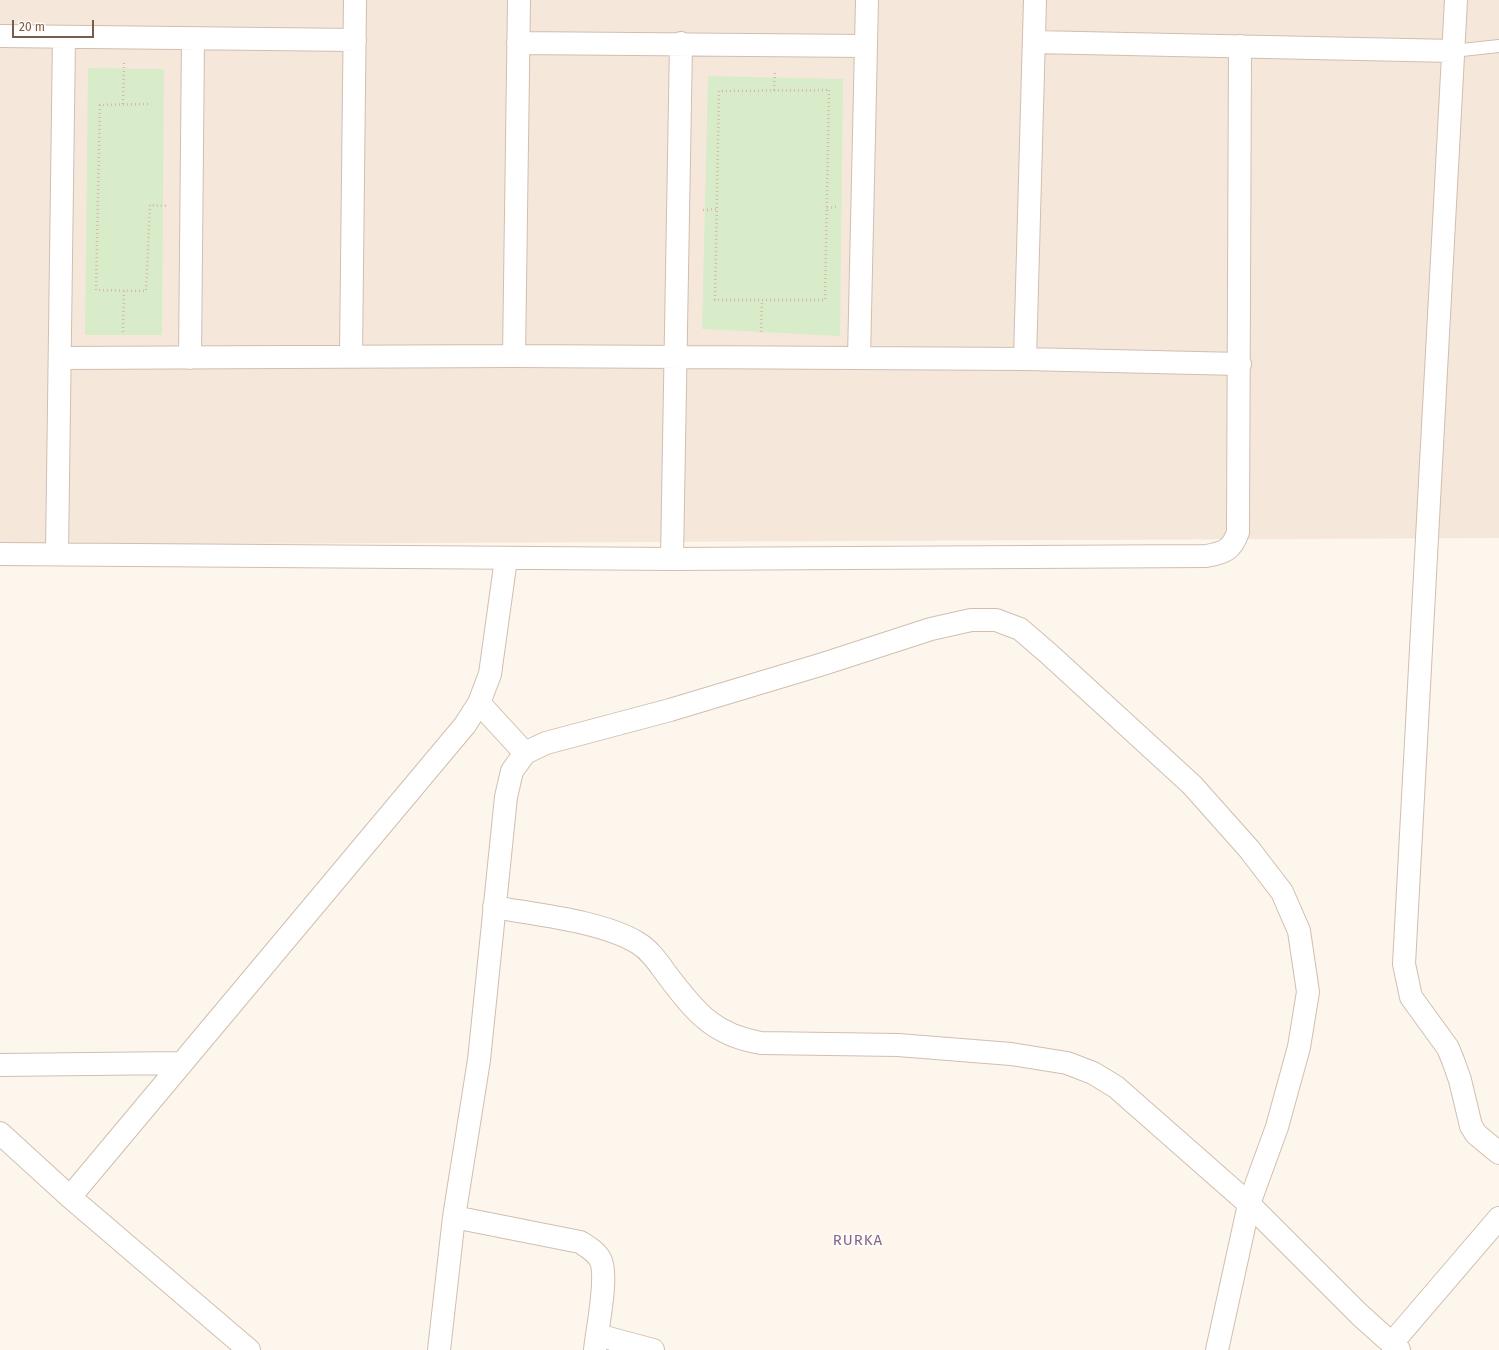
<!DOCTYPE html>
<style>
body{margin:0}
#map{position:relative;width:1499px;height:1350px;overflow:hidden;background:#fdf6ec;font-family:"Fira Sans",sans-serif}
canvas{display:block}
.scale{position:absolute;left:12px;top:20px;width:82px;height:18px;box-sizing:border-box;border:2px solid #7a5c4d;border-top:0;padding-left:5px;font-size:12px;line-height:14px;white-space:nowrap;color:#7a5c4d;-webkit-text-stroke:3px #fffaf3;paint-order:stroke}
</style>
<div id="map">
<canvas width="1499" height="1350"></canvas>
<div class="scale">20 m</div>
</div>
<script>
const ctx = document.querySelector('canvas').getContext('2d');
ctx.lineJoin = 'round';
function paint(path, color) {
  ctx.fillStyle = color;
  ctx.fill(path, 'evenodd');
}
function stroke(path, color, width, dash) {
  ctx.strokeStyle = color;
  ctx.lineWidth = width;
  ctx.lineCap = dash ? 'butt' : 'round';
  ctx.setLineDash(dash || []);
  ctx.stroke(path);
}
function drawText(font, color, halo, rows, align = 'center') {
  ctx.font = font + ' "Fira Sans",sans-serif';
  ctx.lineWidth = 4;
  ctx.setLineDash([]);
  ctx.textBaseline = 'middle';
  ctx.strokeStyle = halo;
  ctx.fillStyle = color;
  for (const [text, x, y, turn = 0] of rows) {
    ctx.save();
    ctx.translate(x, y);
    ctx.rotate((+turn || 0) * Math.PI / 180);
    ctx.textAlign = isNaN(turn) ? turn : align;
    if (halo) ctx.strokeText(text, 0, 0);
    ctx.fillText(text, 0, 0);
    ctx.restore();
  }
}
paint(new Path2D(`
 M0,0H1499V538L0,545Z`), '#f5e8da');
paint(new Path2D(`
 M88,68L164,69L162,335H85Z
 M708,76L843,79L840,336L702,329Z`), '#d8ecc9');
const lane = new Path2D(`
 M1453,51L1499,46`);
const street = new Path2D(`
 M1456,0L1404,964L1411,997L1448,1048L1454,1063L1460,1080L1471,1126L1476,1134L1499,1153
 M0,36L355,40
 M1034,42L1453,51
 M518,43L866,46
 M351,355L355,0
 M514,356L519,0
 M61,358L514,356L1025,359L1240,364
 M190,358L193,39
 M859,358L867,0
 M1025,359L1035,0
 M57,553L64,37
 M0,554L672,559L1206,556C1224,553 1232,550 1238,532L1240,46
 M672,559L681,43
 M479,703L525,753
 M0,1065L181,1063
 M0,1133L70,1197L249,1350
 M70,1197L465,725L479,703L490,674L506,559
 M454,1217L580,1242C588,1247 597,1252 601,1261C608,1279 597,1329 595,1350
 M597,1335L653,1350
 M1392,1343L1499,1218
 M439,1350L454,1217L479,1060L506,797L512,771L525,753L546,743L670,710L823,664L931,629L971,620H996L1020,629L1049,654L1192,785L1249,849L1282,892L1299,931L1308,992L1299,1047L1277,1127L1249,1204L1116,1087L1093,1073L1067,1063L1011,1054L898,1045L761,1043C714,1035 696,1013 668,976C659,964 651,951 638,943C602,921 537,915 494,907
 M1217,1350L1249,1204L1360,1315L1399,1350`);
stroke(lane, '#d1beb0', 14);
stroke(street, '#d1beb0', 24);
stroke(new Path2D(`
 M774,90L775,71
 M829,90L825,300H715L719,91Z
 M123,104L124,63
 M148,104L100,105L96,290L146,291L150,205L167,206
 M827,208L836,207
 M703,210L717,209
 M123,332L124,291
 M761,332L762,300`), '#d9b8a5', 2.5, [1, 3]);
stroke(lane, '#fff', 12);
stroke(street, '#fff', 22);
ctx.letterSpacing = '1px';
drawText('15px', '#846695', '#fffaf3', [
 ["RURKA",858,1241]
]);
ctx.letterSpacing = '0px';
</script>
